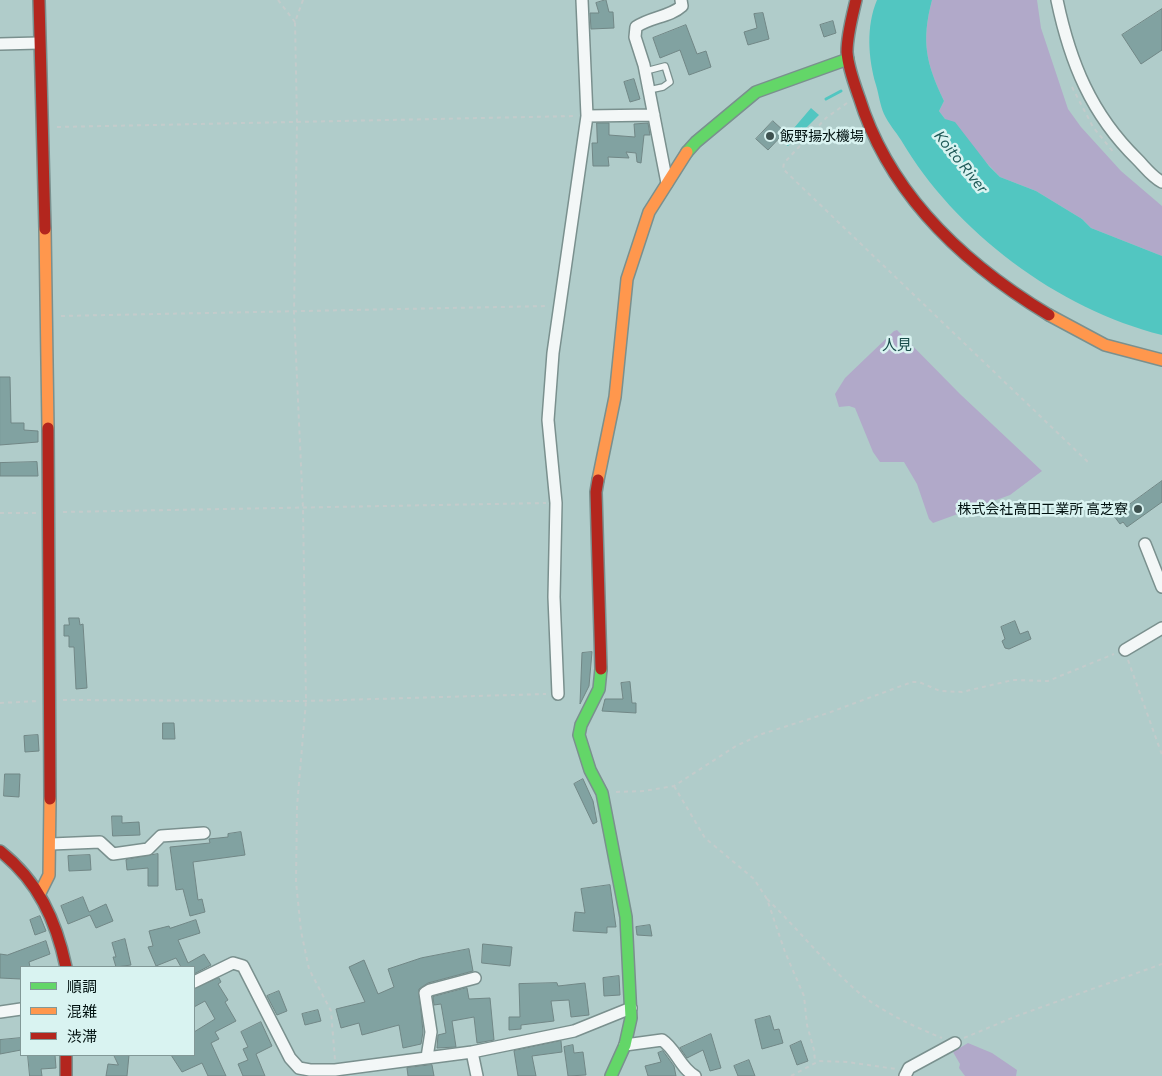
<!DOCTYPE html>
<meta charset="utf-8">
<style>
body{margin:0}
#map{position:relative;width:1162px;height:1076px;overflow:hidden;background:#b0ccca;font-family:Commissioner,"Noto Sans JP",sans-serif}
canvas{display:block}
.legend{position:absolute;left:20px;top:966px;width:175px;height:90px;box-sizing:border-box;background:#d9f3f1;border:1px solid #829897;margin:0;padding:6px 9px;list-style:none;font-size:15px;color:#00100f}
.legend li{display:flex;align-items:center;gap:10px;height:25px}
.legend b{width:25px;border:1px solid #829897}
</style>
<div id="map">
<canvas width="1162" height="1076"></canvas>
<ul class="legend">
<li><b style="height:6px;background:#63d668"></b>順調</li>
<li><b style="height:6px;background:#ff974d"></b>混雑</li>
<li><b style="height:6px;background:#b3261e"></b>渋滞</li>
</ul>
</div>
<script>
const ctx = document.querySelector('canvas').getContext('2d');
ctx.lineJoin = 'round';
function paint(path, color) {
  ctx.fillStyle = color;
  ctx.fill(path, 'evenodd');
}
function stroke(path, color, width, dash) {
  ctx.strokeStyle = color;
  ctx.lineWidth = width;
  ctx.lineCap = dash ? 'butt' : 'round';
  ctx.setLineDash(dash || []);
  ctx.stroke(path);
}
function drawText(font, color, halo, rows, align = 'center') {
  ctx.font = font + ' Commissioner,"Noto Sans JP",sans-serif';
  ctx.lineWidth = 5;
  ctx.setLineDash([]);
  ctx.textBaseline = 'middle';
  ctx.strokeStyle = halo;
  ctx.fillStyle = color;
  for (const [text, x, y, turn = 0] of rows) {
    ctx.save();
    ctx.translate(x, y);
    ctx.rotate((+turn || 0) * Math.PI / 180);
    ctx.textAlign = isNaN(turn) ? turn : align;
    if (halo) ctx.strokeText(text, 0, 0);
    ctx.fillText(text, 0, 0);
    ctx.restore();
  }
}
paint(new Path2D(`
 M932,0H1037L1041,28L1068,109L1081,127L1121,171L1162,206V256L1091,228L1082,219L1036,191L1000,177L945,119L939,111L944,101C926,63 921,42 932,0Z
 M897,330L960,394L1042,471L1010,495L933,523L929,519L917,484L904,462H880L873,452L855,408L849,406L839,407L835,394L845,378L894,331Z
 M968,1043L992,1053L1017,1070L1016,1076H965L959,1068L960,1064L953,1052Z`), '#b1a9c9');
paint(new Path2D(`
 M877,0H932C921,42 926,63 944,101L939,111L945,119L955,122L989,166L1000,177L1036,191L1082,219L1091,228L1162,256V335C1058,309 955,232 901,140C896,132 888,123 884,114C880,105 879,95 876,85C868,58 866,26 877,0Z
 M811,108L819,115L788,146L782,142Z`), '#52c6c1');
stroke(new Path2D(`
 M826,99L841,91`), '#52c6c1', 3);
const building = new Path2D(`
 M606,0L609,12H613L614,28L591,29L590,13H599L596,3Z
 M1162,9V50L1141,64L1122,35Z
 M763,13L769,39L748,45L744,32L757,28L754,14Z
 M833,21L836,33L824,37L820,25Z
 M686,25L697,54L706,51L711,67L689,75L680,50L660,58L653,38Z
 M634,79L640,99L630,102L624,82Z
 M773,121L785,132L768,150L756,139Z
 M597,123H609V135L635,137L634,124L648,123L650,135H644L641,163L637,162L636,153L626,152L629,158L608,157L609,166H593L592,143H597Z
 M0,377H10L11,423H24V430L38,431V442L0,445Z
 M37,462L38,476H0V463Z
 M1162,481V502L1127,527L1123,522L1120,524L1114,516Z
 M69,618H79L80,625L83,624L87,688L76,689L74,647H69V636H64V625H69Z
 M1015,621L1020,634L1028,631L1031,639L1009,649L1005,648L1002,641L1005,639L1001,627Z
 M592,652L589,686L580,704L582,653Z
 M630,682L632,703H636V713L602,711L605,699H623L621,683Z
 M163,723H174L175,739H163Z
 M38,735L39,751L25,752L24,736Z
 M5,774H20L19,797L4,796Z
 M583,779L593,801L597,822L593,824L574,784Z
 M112,816H122V823L139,822L140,835L113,836Z
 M241,832L245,855L193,862L198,900L202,899L205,912L190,916L183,889L176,890L170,847L210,843L209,839L228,837V834Z
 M158,854V886H148V868L127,870L126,860Z
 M90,855L91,870L69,871L68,856Z
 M610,885L616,927H607V933L573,931L575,912L585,913L581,889Z
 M83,897L89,912L106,904L113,921L96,928L90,915L68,924L61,906Z
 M40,916L46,931L35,935L30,920Z
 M196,920L200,933L178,940L188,963L204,954L211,965L194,974V967H181L176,958L156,966L148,947L153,946L149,931L169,926L170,928Z
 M650,925L652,936L637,935L636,927Z
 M125,939L131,965L116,967L113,957H116L112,943Z
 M46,941L50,954L29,962L30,967H21V979L0,978V954L7,955Z
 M483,944L512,947L510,966L482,963Z
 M469,949L473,971L428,983L419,989L423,1032L421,1044L403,1048L399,1025L362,1035L359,1023L341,1028L336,1009L365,1002L349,967L364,960L378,994L394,987L388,969L421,958Z
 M619,976L620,995L604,996L603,978Z
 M219,978L221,982L218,984L228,1000L225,1002L236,1021L215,1032L219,1039L211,1043L226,1076H208L202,1063L182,1072L171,1055H194V1032L215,1019L205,1001L194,1007V989Z
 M557,983L558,986L585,983L589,1015L571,1017L569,1000L551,1001L554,1021L521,1025V1029L509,1030V1017H520L519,984Z
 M467,988L469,999L490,998L494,1040L477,1043L474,1017L452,1021L456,1047L437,1048L438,1035L446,1033L441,1004L434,1005L433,997Z
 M279,991L287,1011L277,1015L267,996Z
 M318,1010L321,1021L305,1025L302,1014Z
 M770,1016L774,1030L779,1029L783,1043L762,1049L755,1020Z
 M261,1022L272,1046L256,1054L265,1076H243L238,1064L248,1060L243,1049L248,1047L241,1032Z
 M711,1034L721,1068L710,1071L703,1050L687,1058L680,1048Z
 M21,1038V1050L0,1054V1040Z
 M561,1041L562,1052L532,1056L536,1076H518L514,1051Z
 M801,1041L808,1061L797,1065L790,1046Z
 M573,1045L574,1053L583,1052L586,1075L568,1076L564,1047Z
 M663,1051L674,1066L676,1076H648L645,1066L661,1062L658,1053Z
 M28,1055H55L56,1068L41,1069L42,1076H30Z
 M114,1055H129L127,1076H106L108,1064L118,1065Z
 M749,1060L755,1076H738L734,1066Z
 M432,1065L434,1076H408L407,1068Z`);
paint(building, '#81a2a1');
stroke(building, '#718786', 1);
const lane = new Path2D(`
 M646,71L665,66L670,82L663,87L649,90`);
const street = new Path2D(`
 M1057,0C1070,62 1091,114 1137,159C1145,167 1152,177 1162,182
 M0,44L39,43
 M587,116L654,115
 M667,183L644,65L635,37L636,27C650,17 670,17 682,6L681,0
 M1145,544L1162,587
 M1125,650L1162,628
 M558,694L554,597L556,503L548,420L553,353L587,116L582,0
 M51,844L100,842L113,854L148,849L161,836L204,833
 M194,982L233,963L243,966L290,1058L299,1068L310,1070H335L472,1052L574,1031L631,1008
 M0,1012L21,1009
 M625,1045L662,1040C676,1049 680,1068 695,1076
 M472,1052L477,1076
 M427,1057L431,1032L425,993L430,990L475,978
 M905,1076L909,1068L955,1043`);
const fast = new Path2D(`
 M687,152L696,142L756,92L848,59
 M601,669L599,689L581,725L579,735L590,770L602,793L626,917L631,1018L625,1045L611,1076`);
const slow = new Path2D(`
 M45,229L48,428
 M1049,315L1105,345L1162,360
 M598,480L615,397L627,279L649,212L687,152
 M40,893L49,875L50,799`);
const jam = new Path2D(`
 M39,0L45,229
 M856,0C852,17 847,35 847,52C848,67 854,83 859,97C889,194 964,264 1049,315
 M48,428L50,799
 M598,480L596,492L601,669
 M0,851C38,881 56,920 66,967
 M66,1055V1076`);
stroke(lane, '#7a908e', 8);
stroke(street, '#7a908e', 14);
stroke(fast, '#7a908e', 14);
stroke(slow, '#7a908e', 14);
stroke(jam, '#7a908e', 14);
stroke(new Path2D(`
 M278,0L295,22
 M303,0L295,22L297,122L294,313L303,509L306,701L297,806L296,882L301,931L309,969L331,1011L335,1060
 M1072,87L1093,127L1115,154
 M847,103L826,118L784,163L783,169L1090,464
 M57,127L577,116
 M61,316L548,306
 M63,512L546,503
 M0,513H36
 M1128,660L1162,755
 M63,700L306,701L546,694
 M0,703L39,701
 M674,786L705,838L754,879L767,899L785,952L804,996L807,1025L814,1050L815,1062
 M616,792L644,791L674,786L736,746L762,734L828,713L912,682H919L940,691L962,692L1013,680L1048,681L1114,654
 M767,899C795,926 819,956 847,982C873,1008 908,1024 942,1038
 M964,1038L1014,1017L1162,964
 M791,1076L819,1061L847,1062L896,1069`), '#c3cbcb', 2, [4, 4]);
stroke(lane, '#f3f7f7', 5.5);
stroke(street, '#f3f7f7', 11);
stroke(fast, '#63d668', 11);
stroke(slow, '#ff974d', 11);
stroke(jam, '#b3261e', 11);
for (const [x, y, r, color] of [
 [770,136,5,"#3e5250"],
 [1138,509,5,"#3e5250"]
]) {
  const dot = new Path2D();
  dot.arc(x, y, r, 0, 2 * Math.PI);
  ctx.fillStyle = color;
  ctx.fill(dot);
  stroke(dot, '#d9f3f1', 2);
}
drawText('14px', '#00100f', '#d9f3f1', [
 ["飯野揚水機場",780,136],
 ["株式会社高田工業所 高芝寮",1128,509,"right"]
], 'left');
drawText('italic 15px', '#205a58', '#d9f3f1', [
 ["Koito River",961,162,51]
]);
drawText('15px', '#194c4a', '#d9f3f1', [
 ["人見",897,345]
]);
</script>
